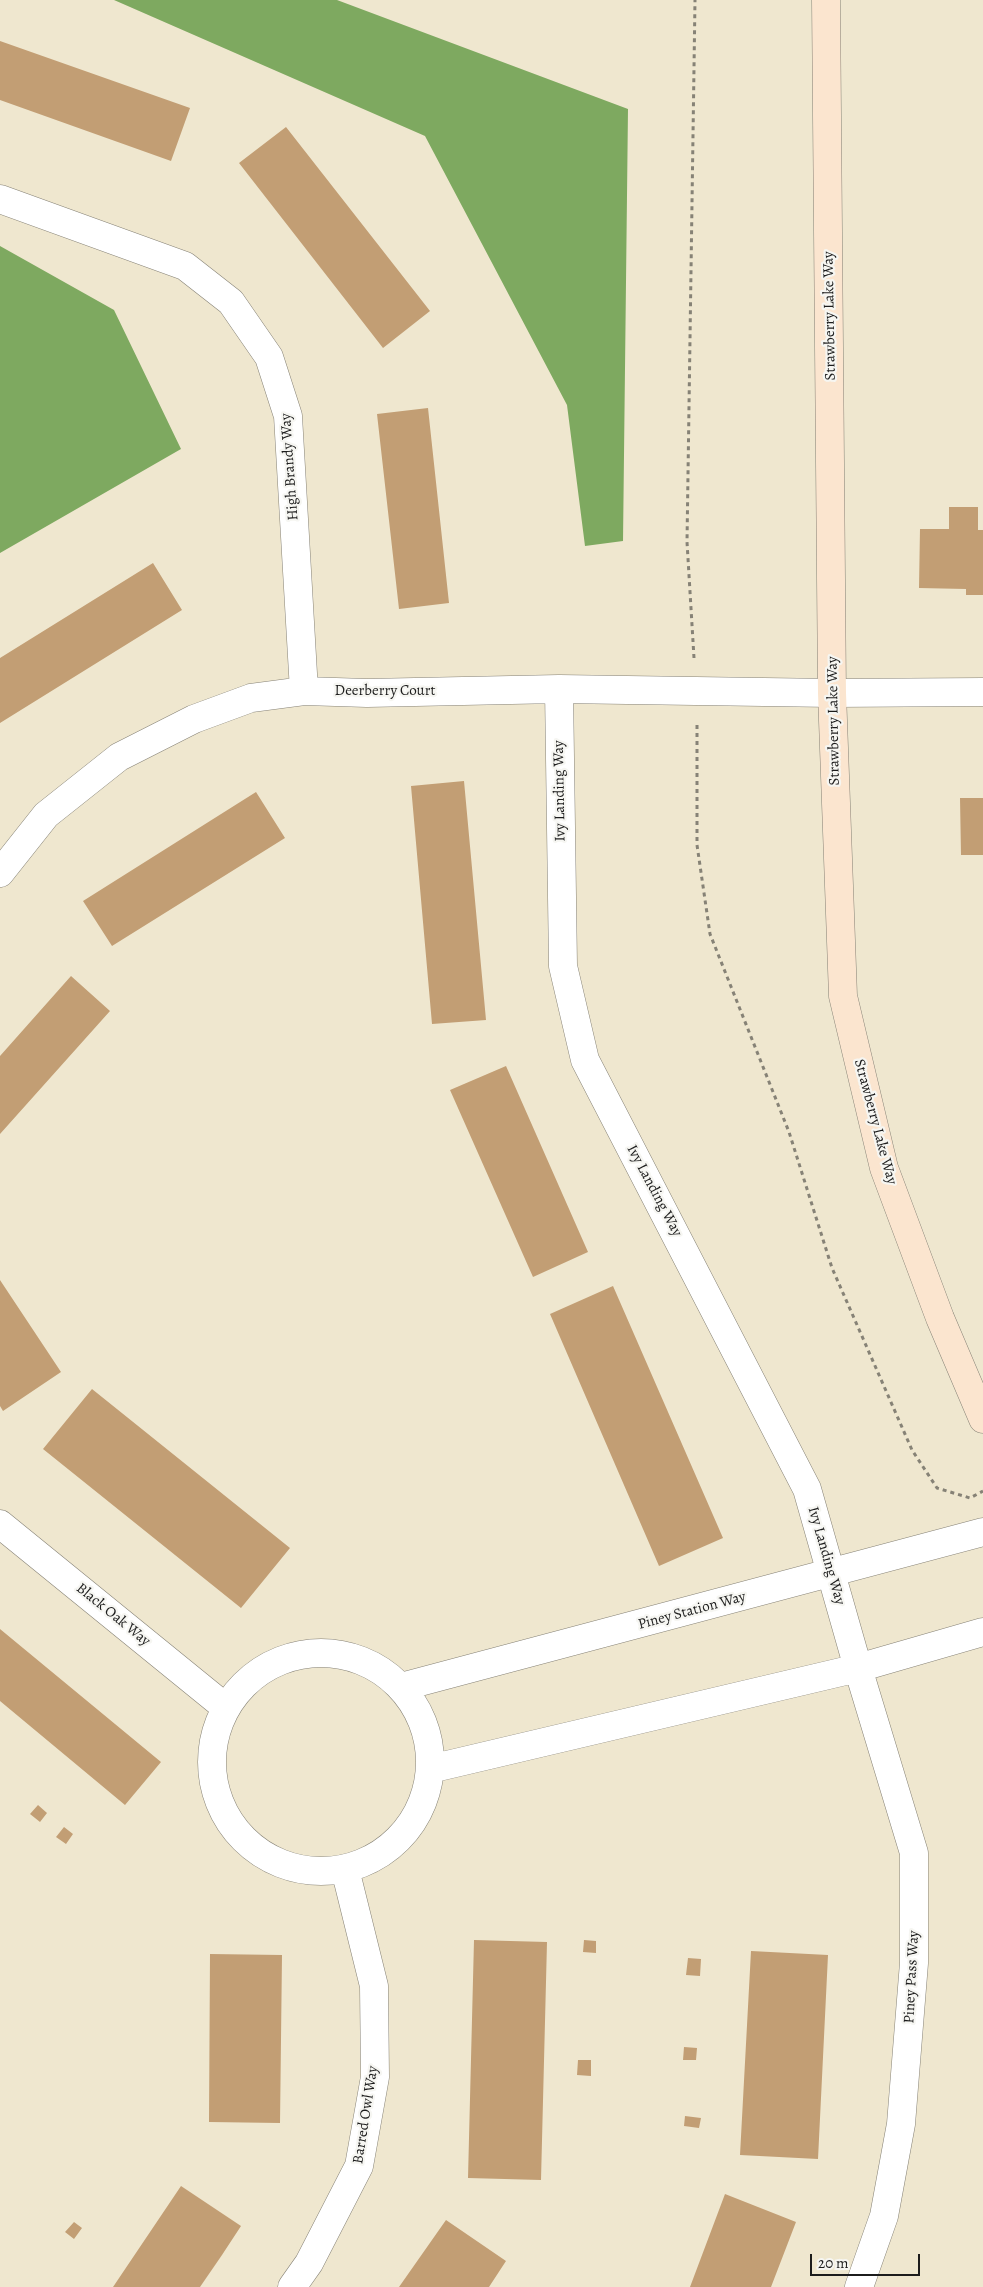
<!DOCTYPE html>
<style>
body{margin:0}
#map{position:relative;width:983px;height:2287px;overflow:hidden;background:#efe7cf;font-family:Alegreya,serif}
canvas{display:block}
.scale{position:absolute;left:810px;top:2254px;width:110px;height:22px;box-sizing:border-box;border:2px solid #1c1c1c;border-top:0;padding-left:6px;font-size:15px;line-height:18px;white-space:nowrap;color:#1c1c1c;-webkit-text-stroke:4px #f6f6f2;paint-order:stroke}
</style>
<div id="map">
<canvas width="983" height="2287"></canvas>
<div class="scale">20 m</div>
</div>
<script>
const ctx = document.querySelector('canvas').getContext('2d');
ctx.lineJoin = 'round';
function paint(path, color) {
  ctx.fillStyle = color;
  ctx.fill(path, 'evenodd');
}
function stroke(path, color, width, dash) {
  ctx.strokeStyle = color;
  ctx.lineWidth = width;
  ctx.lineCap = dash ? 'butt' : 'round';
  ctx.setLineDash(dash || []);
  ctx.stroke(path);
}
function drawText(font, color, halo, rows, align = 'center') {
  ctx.font = font + ' Alegreya,serif';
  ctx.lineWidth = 4.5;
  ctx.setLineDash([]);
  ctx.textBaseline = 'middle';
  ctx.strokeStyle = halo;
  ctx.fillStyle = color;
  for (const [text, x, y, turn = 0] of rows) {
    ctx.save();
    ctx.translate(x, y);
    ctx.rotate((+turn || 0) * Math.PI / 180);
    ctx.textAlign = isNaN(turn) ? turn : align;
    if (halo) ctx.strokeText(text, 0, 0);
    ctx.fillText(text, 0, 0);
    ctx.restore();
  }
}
paint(new Path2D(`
 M114,0H337L628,109L623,541L585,546L567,405L425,136Z
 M0,246L114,310L181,449L0,553Z`), '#7ea960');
paint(new Path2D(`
 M0,41L190,108L171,161L0,100Z
 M286,127L430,311L383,348L239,163Z
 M428,408L449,603L399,609L377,414Z
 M949,507H978V530H983V595H966V589L919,588L920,529H949Z
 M153,563L182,610L0,723V658Z
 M464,781L486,1020L432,1024L411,786Z
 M256,792L285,838L112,946L83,901Z
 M960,798H983V855H961Z
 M71,976L110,1011L0,1134V1056Z
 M506,1066L588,1252L533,1277L450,1090Z
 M0,1280L61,1372L3,1411L0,1406Z
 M613,1286L723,1538L659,1566L550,1314Z
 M92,1389L290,1548L241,1608L43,1449Z
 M0,1629L161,1762L125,1805L0,1701Z
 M38,1805L47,1813L40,1822L30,1814Z
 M64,1827L73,1834L66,1844L56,1837Z
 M474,1940L547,1942L541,2180L468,2178Z
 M584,1940L596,1941V1953L583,1952Z
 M751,1951L828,1955L818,2159L740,2155Z
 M210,1954L282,1955L280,2123L209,2122Z
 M688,1958L701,1959L700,1976L686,1975Z
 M684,2047L697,2048L696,2060H683Z
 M578,2060H591V2076L577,2075Z
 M685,2116L701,2118L699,2128L684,2126Z
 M181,2186L241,2226L222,2255L200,2287H113Z
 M725,2194L796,2222L771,2287H690Z
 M446,2220L506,2261L489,2287H399Z
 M74,2222L82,2228L74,2239L65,2232Z`), '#c29e74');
const street = new Path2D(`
 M0,199L185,266L231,302L269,357L288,416L304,691
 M559,689L563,966L585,1060L807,1489L858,1668L914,1853V1963L901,2124L884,2216L859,2287
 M0,873L46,815L119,757L194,719L251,698L304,691L367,693L559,689L832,693L983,692
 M0,1524L225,1707
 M212 1762a109 109 0 1 1 218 0a109 109 0 1 1-218 0Z
 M401,1687L983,1532
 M430,1769L858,1668L983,1632
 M292,2287L309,2263L359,2166L375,2077L374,1986L345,1869`);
const secondary = new Path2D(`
 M826,0L832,693L843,996L884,1168L940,1318L983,1419`);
stroke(street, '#868276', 29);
stroke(secondary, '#868276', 29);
stroke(new Path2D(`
 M694,658L687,542L695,0
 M697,725V845L710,934L789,1132L832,1268L912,1450L937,1488L970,1498L983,1491`), '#868276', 3, [4, 4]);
stroke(street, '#fff', 28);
stroke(secondary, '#fbe5cf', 28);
drawText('15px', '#1c1c1c', '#f6f6f2', [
 ["Strawberry Lake Way",830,316,-91],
 ["High Brandy Way",290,467,-94],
 ["Deerberry Court",385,691],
 ["Strawberry Lake Way",834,721,-91],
 ["Ivy Landing Way",560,791,-91],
 ["Strawberry Lake Way",875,1122,75],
 ["Ivy Landing Way",654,1191,62],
 ["Ivy Landing Way",826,1556,74],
 ["Piney Station Way",692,1611,-15],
 ["Black Oak Way",113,1615,39],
 ["Piney Pass Way",912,1977,-87],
 ["Barred Owl Way",366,2115,-81]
]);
</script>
